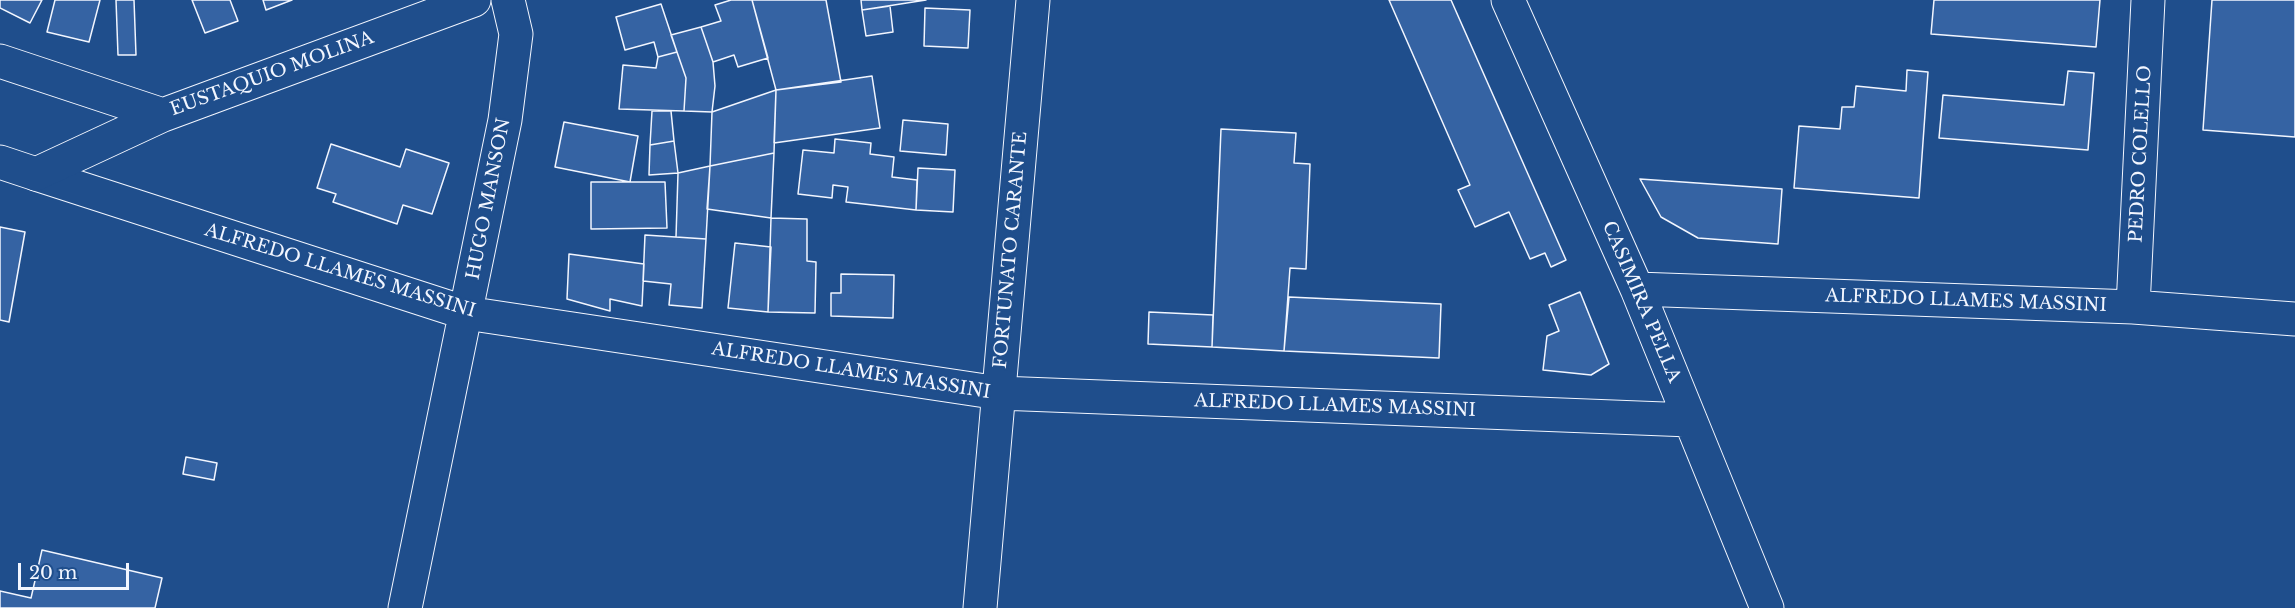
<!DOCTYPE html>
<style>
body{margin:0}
#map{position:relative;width:2295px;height:608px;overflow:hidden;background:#1f4e8c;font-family:"Libre Baskerville",serif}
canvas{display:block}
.scale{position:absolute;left:18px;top:563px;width:111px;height:27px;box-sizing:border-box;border:3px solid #f2f6ff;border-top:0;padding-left:8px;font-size:18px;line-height:21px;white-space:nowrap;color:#f2f6ff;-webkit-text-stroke:4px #1f4e8c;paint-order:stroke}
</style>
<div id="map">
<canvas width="2295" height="608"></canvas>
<div class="scale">20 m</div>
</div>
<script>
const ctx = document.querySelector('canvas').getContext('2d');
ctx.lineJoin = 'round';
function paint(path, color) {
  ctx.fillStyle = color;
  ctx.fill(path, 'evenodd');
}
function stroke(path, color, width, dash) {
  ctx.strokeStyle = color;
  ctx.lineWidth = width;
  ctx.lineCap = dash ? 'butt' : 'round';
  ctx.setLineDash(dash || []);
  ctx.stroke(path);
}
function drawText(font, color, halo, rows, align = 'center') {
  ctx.font = font + ' "Libre Baskerville",serif';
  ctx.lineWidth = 4.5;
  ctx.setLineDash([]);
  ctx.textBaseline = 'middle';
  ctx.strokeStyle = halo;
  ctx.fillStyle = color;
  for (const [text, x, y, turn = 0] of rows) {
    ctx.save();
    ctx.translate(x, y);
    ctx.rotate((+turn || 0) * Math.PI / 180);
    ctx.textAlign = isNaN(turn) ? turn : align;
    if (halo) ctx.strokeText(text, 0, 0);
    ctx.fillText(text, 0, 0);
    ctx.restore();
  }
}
const building = new Path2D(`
 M0,0H42L30,23L0,8Z
 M55,0H100L89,42L47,32Z
 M116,0H134L136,55H118Z
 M192,0H230L238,21L205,33Z
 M263,0H292L266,10Z
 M731,0H752L768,58L738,67L734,55L713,62L701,27L721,21L715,5Z
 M752,0H826L841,82L776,90Z
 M861,0H926L862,10Z
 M1389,0H1451L1566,260L1551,267L1545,253L1530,259L1509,212L1475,227L1458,190L1470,185Z
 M1934,0H2100L2096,47L1931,34Z
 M2212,0H2295V137L2203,130Z
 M661,4L677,52L658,57L654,42L625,50L616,17Z
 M890,6L893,32L866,36L862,10Z
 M925,8L970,10L968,48L924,46Z
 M701,27L713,62L715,86L712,112L684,111L686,78L671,35Z
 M677,52L686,78L684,111L619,109L623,65L656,68L658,57Z
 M1907,70L1928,72L1919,198L1794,188L1799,126L1840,129L1842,107H1854L1856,86L1906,91Z
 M2068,71L2094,73L2088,150L1939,138L1943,95L2064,105Z
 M872,76L880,128L774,143L776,90Z
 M776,90L774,153L710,166L712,112Z
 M652,111H671L674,141L650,145Z
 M903,120L948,124L946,155L900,151Z
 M564,122L638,136L630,182L555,167Z
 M1221,129L1296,133L1294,163L1310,164L1306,269L1290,268L1284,351L1212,347Z
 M835,139L871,143L870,154L894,157L892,177L917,180L916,210L846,202L848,187L833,185L832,198L798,194L803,150L834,153Z
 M674,141L678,173L649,175L650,145Z
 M331,144L400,167L406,149L449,163L432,214L403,205L397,224L333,202L336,194L317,188Z
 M774,153L771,218L707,209L710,166Z
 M710,166L706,239L676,237L678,173Z
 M918,168L955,170L953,212L916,210Z
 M1640,179L1782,189L1778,244L1698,238L1661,217Z
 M591,182H665L667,228L591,229Z
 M771,218L807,219V261L816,262L815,313L768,312Z
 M0,227L25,232L9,322L0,320Z
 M645,235L706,239L702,308L669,305L671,284L643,281Z
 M735,243L771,247L768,312L728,308Z
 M569,254L644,264L642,306L610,299V311L567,299Z
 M841,274L894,275L893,318L831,316V293H841Z
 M1580,292L1609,364L1591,375L1543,370L1547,336L1559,331L1549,305Z
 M1289,297L1441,304L1439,358L1284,351Z
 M1149,312L1213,315L1212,347L1148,344Z
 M186,457L217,463L214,480L183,474Z
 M42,550L162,578L155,608H0V591L31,598Z`);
paint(building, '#3563a3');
stroke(building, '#f2f6ff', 1.5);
const minor = new Path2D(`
 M1508,0L1637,289L1767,608
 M36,174L466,313L999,393L1690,420
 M1637,289L2133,307L2295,319
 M2133,307L2148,0
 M405,608L505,120L516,34L508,0
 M980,608L1033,0`);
const major = new Path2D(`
 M0,61L163,115
 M0,162L36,174L163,115L474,0`);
stroke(minor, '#f2f6ff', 35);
stroke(major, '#f2f6ff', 35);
stroke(minor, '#1f4e8c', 33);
stroke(major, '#1f4e8c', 33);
drawText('18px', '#f2f6ff', '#1f4e8c', [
 ["EUSTAQUIO MOLINA",272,74,-20],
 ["PEDRO COLELLO",2141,154,-87],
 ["HUGO MANSON",489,199,-79],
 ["FORTUNATO CARANTE",1011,250,-85],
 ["ALFREDO LLAMES MASSINI",340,271,17],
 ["ALFREDO LLAMES MASSINI",1966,301,2],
 ["CASIMIRA PELLA",1641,302,67],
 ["ALFREDO LLAMES MASSINI",851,371,9],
 ["ALFREDO LLAMES MASSINI",1335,406,2]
]);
</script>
